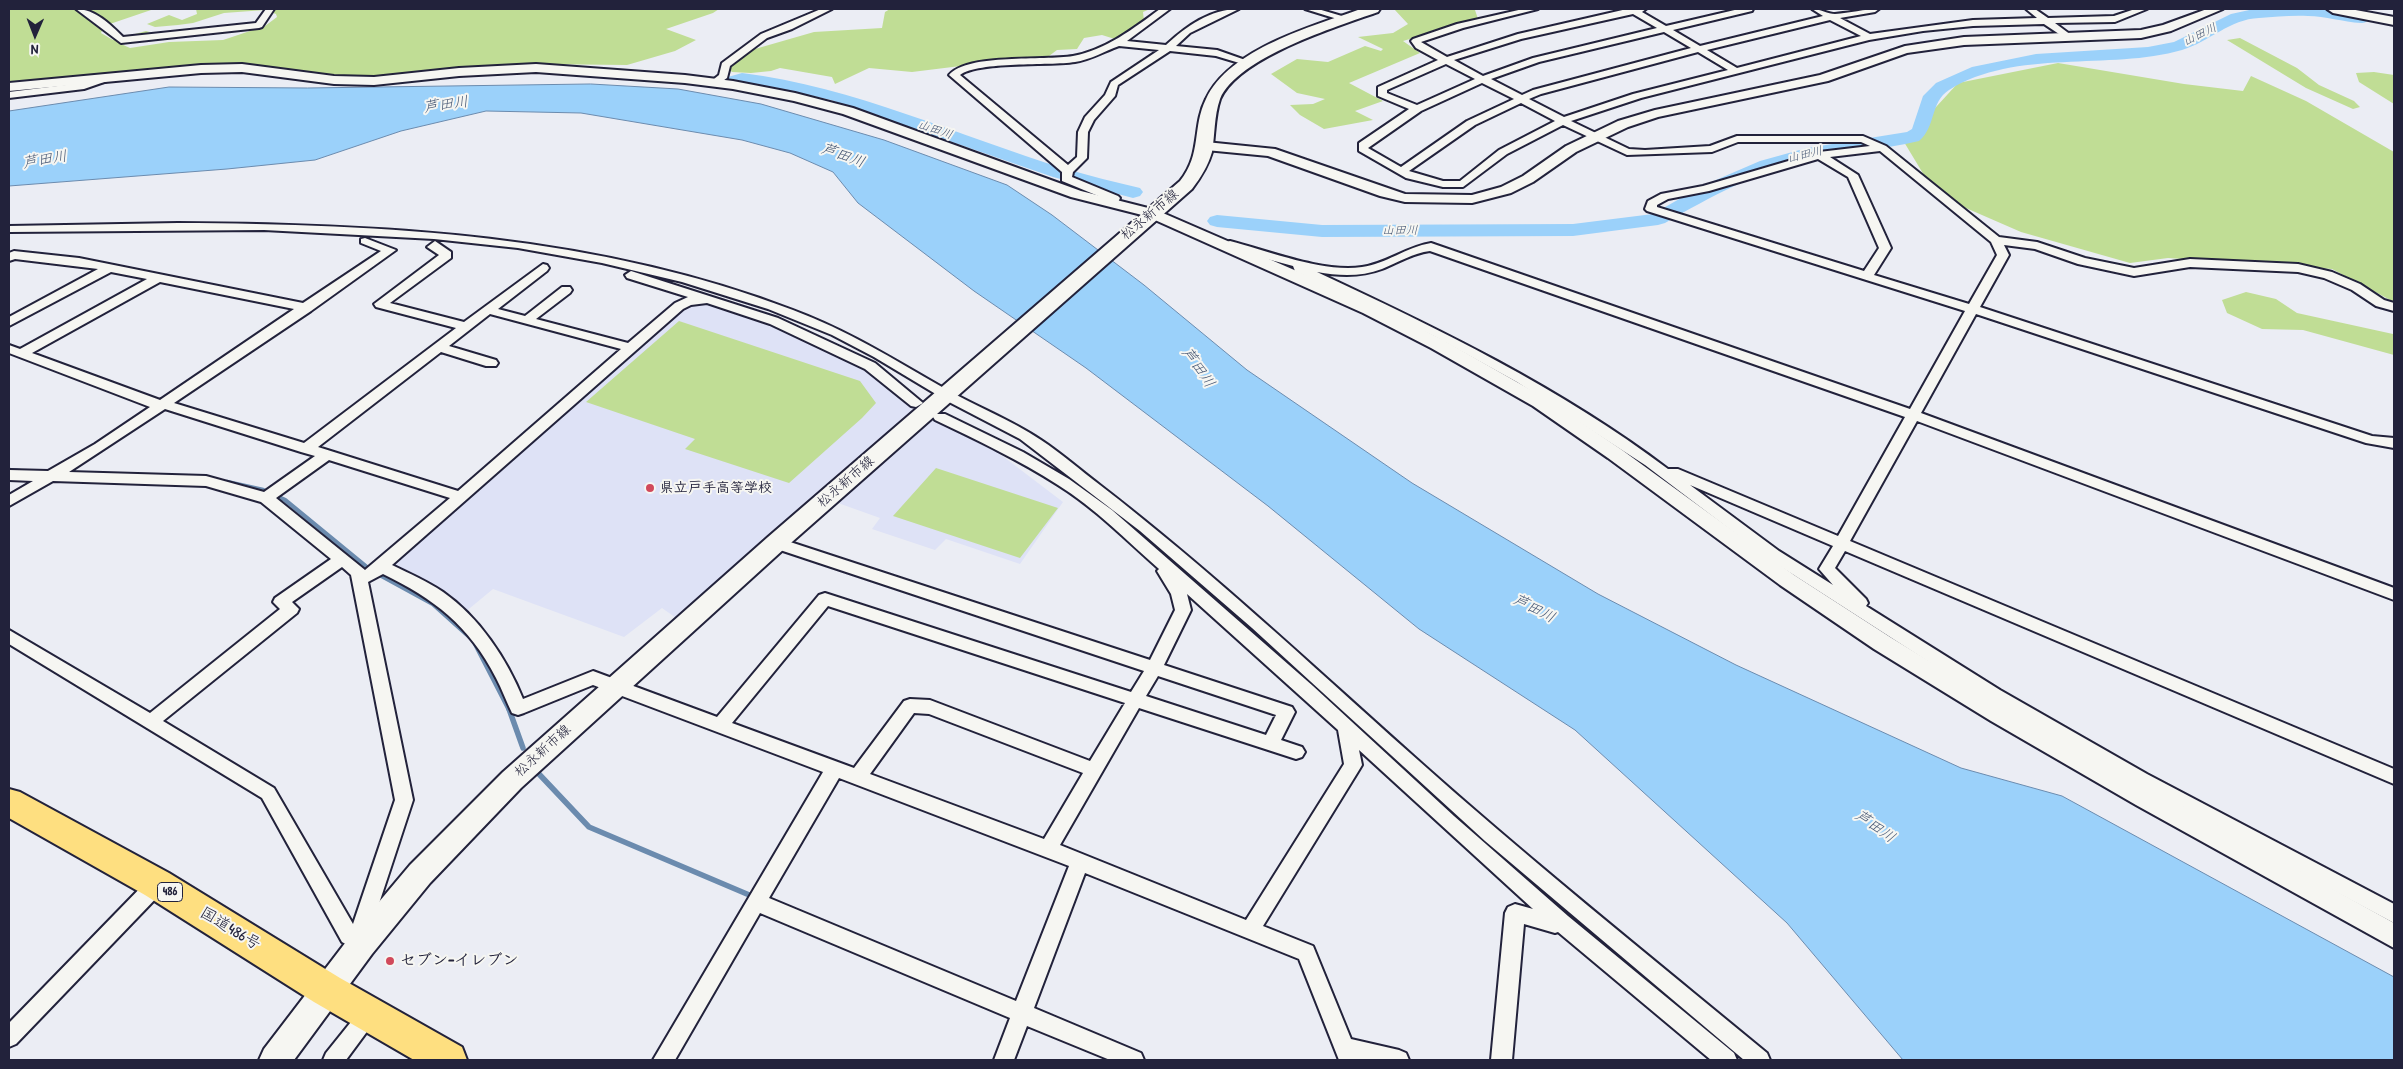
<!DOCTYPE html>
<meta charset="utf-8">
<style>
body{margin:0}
#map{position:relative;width:2403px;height:1069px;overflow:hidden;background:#ebedf4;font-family:"Patrick Hand",sans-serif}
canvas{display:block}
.frame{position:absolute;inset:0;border:10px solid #22223b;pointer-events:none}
.north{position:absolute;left:10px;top:10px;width:50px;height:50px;-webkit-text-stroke:4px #f6f6f2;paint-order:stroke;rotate:181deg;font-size:14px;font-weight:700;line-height:20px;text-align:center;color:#22223b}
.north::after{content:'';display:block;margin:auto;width:18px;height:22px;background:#22223b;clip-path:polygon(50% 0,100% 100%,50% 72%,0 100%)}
</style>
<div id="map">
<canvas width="2403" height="1069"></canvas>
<div class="frame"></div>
<div class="north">N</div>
</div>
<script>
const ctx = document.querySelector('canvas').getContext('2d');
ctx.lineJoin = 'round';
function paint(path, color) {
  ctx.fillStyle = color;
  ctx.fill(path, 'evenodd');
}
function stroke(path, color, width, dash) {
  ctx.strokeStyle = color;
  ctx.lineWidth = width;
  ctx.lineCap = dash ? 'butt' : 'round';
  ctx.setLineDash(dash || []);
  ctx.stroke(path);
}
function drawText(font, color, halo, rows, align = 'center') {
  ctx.font = font + ' "Patrick Hand","Klee One",sans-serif';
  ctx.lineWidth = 4;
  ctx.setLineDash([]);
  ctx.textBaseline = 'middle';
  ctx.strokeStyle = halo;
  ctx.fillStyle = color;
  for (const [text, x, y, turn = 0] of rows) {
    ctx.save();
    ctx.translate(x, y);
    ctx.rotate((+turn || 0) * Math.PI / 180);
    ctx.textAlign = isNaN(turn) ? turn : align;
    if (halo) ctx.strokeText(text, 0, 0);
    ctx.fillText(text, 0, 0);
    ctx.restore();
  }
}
paint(new Path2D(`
 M704,302L764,323L856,362L913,408L911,412L679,620L662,608L624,637L493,589L464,613L386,565L685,305Z
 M935,420L988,445L1063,502L1020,564L946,539L935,550L872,529L880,518L838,503L924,423Z`), '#dee2f6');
paint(new Path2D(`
 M9,9H154L104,26L101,33L113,40L146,31L150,32L128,39L121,44L130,48L169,42L223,40L265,26L277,17L276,14L265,10L224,13L193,23L178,25L155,27L147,24L169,15L182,20L197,14L196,9H719L713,13L666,29L696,40L675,51L627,65L532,64L367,78L234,64H210L9,84Z
 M890,9H1150L1143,12L1144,21L1118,40L1102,35L1084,38L1077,49L1057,50L1049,56L1037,61L993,62L912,72L869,68L835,84L832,77L780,68L771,71L751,73L732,72L728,68L748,51L814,32L882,28L885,12Z
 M1394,9H1480L1475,10L1478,19L1403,41L1420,53L1349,83L1383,101L1355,111L1373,120L1324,129L1300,115L1290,105L1313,104L1325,99L1297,93L1271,74L1297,59L1328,62L1365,46L1381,51L1383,49L1358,37L1393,33L1408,24Z
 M2240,38L2297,68L2319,85L2354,101L2360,107L2353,109L2306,88L2227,40Z
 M2058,63L2184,84L2243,91L2251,76L2306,101L2394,152V302L2332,269L2168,258L2130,263L2021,232L1936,195L1904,142L1958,83Z
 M2374,72L2394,75V104L2359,82L2356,73Z
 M2246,292L2276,299L2297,313L2393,334L2394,321V355L2303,330L2262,329L2227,313L2222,300Z
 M679,321L860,381L876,403L862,418L789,483L685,449L695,439L586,402Z
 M936,468L1058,508L1020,558L893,516Z`), '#c0dd95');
const water = new Path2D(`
 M591,84L678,89L761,104L884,140L1007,185L1052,215L1144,285L1247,370L1412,483L1598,594L1736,665L1961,768L2062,796L2394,977V1060H1903L1787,923L1575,730L1419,629L1268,506L1086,368L974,291L858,203L833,172L790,153L742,140L581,113L486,111L401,131L315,160L227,169L9,186V111L169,87L307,88Z`);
paint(water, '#9bd1fa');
stroke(water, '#6b8bae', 1);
stroke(new Path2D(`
 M9,470L20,471
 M227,482L263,490L285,500L369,569L433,604L473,640L509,710`), '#6b8bae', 4.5);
stroke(new Path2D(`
 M509,709L523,748
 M539,774L589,827L754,897`), '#6b8bae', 5.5);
paint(new Path2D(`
 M2254,9C2272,9 2361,6 2370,18C2367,22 2365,23 2361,23C2343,22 2325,16 2308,16C2292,15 2275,17 2259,18C2230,19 2209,42 2182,50C2109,71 2016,48 1949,90C1930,102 1936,127 1919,141C1883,150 1844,151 1807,160C1756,172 1710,197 1665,223L1658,225L1573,236L1322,237L1217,227L1210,225L1207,221L1210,217L1217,215L1322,225L1573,224L1653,214L1702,186L1760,161L1807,148L1907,132L1912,129L1923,96L1936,83L1972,67L2036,54L2148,47L2174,42L2231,14Z
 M742,73C855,87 958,136 1066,169C1090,176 1115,182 1140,188L1143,192L1140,196L1133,198L1053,177L831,100L773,87L744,83L734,86L728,85L725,81L728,77Z`), '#9bd1fa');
const minor = new Path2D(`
 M76,9C95,9 110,24 123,37L256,23L266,9H274L262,27L259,28L121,43Z
 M821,9H832L792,29L767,38L730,66L727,78L717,85L709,83L719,75L722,63L761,34Z
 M1160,9H1170L1127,41L1166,45C1187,26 1210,9 1239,9L1190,33L1176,46L1217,50L1251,62L1246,65L1216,56L1170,51L1118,85L1115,96L1094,120L1088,132L1087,158L1073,172L1072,177L1118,196L1120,198L1117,205H1109L1108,200L1062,181V172L949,75C968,53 1044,61 1073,56C1106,50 1134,28 1160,9ZM1119,46L1159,50L1111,82L1105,95L1085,117L1078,132L1077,157L1068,165L960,75C979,61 1049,66 1075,62C1090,60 1105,51 1119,46Z
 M1305,9H1318L1352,19L1347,22Z
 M1523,9H1538L1463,28L1421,42L1447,57L1518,34L1627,9H1646L1642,12L1666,26L1739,9H1753L1752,11L1673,30L1700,46L1823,16L1812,9C1820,9 1828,14 1835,14C1850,13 1864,9 1879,9L1875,12L1840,18L1870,34L1973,20L2037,18L2026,9H2035L2048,18L2114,16L2135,9H2147L2115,22L2055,23L2071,35V39L2068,40L2044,24L1973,26L1923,31L1869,40L1641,98L1571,121L1629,149L1645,150L1710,146L1737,136H1863L1886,146L1999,237L2037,242L2085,258L2134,268L2190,259L2298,264L2332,272L2360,284L2384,300L2394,303V311L2376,306L2352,290L2324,278L2298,272L2190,267L2134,276L2078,264L2035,249L2004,245L2009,255L1980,307L2372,436L2394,438V448L2366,443L1976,314L1921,413L2394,588V600L1917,421L1850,541L2394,769V784L1845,551L1835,568L1866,599L1868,603L1866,606L2000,690L2147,774L2394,904V923L2135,784L1988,700L1769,559L1645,465L1517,382L1434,336L1295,271L1293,266L1230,249L1221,248V244L1230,241C1269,251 1323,273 1362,267C1386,264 1406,247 1431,243L1910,409L1965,311L1647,211L1645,209L1648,201L1661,194L1703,186L1819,152L1870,146L1861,142H1738L1712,152L1627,155L1563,125L1507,154L1463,187H1443L1406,178L1359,151V143L1409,109L1378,96V87L1438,60L1416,48L1411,41L1413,39L1457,24ZM1633,14L1657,28L1533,58L1483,76L1454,60L1521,39ZM1830,20L1861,36L1737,68L1707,50ZM1664,32L1691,48L1533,90L1522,95L1491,79L1539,62ZM1698,52L1728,70L1633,94L1564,117L1529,99L1541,94ZM1446,64L1475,79L1417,105L1387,93V90ZM1482,83L1514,99L1467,121L1401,167L1368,148L1421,111ZM1521,103L1555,121L1499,150L1460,181H1443L1409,171L1475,125ZM1880,151L1991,242L1997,255L1969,304L1874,275L1891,248L1858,175L1830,157ZM1818,159L1848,177L1879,248L1864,271L1657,207V205L1668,199L1709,191ZM1430,251L1905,417L1838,536L1678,469H1668C1559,387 1439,329 1317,272C1339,276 1361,277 1382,269C1399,262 1413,253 1430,251ZM1690,485L1833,546L1819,569L1833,585L1779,551Z
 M104,76L107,77V81L84,89L9,98V92L82,83Z
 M178,223C386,224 597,235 793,310C847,330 893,359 942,387C974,406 1010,419 1041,440C1061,453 1080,470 1100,485C1209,569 1308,662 1410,753C1526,857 1647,954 1767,1053L1770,1060H1744L1485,841L1252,628L1140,531L1020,439L949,402L874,357L832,335L768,309L682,282L602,263L518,248L434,239L264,230L9,232V226Z
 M365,238L396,250L311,311L174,403L304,443L456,328L376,307L374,304L439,255L427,247L435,241L451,252V258L390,303L464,322L543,264L547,265L549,268L547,271L498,309L525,316L562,287H570L572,290L570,293L536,319L628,343L675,303L688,297L627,278L625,275L631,271L778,318L875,363L923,403L916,407L911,406L865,369L770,324L707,303L691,305L683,309L392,565C410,574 427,581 443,592C479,617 507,659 523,699L593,671L717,717L819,595L825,593L1131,692L1144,671L771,547L768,543L771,539H781L1150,660L1175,610L1171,594L1157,571L1159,569C1126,540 1095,508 1058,485C1019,460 977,440 935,420L933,417L935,414H945L1023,452L1069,479L1112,510L1313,686L1454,816L1568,916L1734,1053L1737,1060H1711L1558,932L1555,933L1524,924L1512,1060H1491L1505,913L1508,907L1515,904L1533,909L1359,750L1362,765L1359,770L1263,926L1313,946L1351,1039L1399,1050L1406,1053L1409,1060H1339L1299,959L1085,873L1034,1008L1141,1053L1144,1060H1110L1027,1026L1014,1060H994L1010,1018L760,913L675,1060H653L823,772L593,685L524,713L518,715L512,713C506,701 502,689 496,678C469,625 434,599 383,574L368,582L413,800L368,937L372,944L369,950L362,953L342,942L262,798L9,644V630L150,713L280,609L273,602L275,598L331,559L261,502L206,486L53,481L9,506V495L33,481L9,480V470L48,471L95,444L150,407L9,353V345L20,349L147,279L111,272L9,326V317L98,269L15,259L9,261V253L14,251L79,258L303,303L381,251L361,243V239ZM160,282L294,309L160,400L32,353ZM490,314L621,349L458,491L318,447L441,352L486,366H496L498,363L496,360L449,346ZM165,409L301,452L315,456L264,492L206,476L69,472ZM329,460L450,498L365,570L276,498ZM342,567L351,575L352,580L395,800L353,924L274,788L163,721L297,613L299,609L292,602ZM1187,594L1338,730L1344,764L1246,920L1060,845L1139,708L1296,759L1302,757L1305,752L1302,747L1281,740L1295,712L1292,707L1164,665L1191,610ZM828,606L1125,703L1090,761L930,700L910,699L904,701L854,768L732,723ZM1158,676L1276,715L1266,735L1146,696ZM914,713L929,714L1083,773L1044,839L870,774ZM839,778L1069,866L1016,1001L769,898Z
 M157,875L164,878L167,884L164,890L16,1044L9,1047V1023L150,878Z
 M370,1004L377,1007L380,1014L346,1060H323L326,1053L363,1007Z`);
const tertiary = new Path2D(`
 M2207,9H2223L2171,31L2141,38L1964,45L1907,53L1828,81L1658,117L1628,127L1576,152L1533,182L1511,193L1472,203L1405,202L1380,196L1268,156L1206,150L1199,146L1206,142L1275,149L1405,194L1472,195L1501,187L1523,176L1566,146L1618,121L1655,110L1820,75L1905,46L1964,37L2141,30L2163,25Z
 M2327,9H2350L2394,17V25L2333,13Z
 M242,64L334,76L374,77L459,68L536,64L685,75L733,81L795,93L853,108L1081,191L1156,210L1375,305L1443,340L1545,398L1622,450L1794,575L1890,637L2007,709L2394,923V948L2136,805L1991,721L1874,649L1780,585L1608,458L1533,406L1431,348L1363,313L1146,216L1071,197L843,114L794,101L733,89L685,83L536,72L459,76L374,85L334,84L242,72L201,73L9,91V83L201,65Z`);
const secondary = new Path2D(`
 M1361,9H1380L1378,12C1336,27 1238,57 1220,99C1214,116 1215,135 1212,152C1208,166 1201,177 1192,189L784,549L521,788L430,883L372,954L294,1060H259L264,1049L352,934L410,865L503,772L768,537L1180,181C1202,154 1192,127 1206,99C1229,49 1313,26 1361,9Z`);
const trunk = new Path2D(`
 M9,789L20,792L169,873L340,978L462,1047L467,1060H414L314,1002L145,895L9,818Z`);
stroke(minor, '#22223b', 4);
stroke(tertiary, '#22223b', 4);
stroke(secondary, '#22223b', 4);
stroke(trunk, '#22223b', 4);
paint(minor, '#f6f6f2');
paint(tertiary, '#f6f6f2');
paint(secondary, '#f6f6f2');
paint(trunk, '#fedf80');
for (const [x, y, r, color] of [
 [650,488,5,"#d1495b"],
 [390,961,5,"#d1495b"]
]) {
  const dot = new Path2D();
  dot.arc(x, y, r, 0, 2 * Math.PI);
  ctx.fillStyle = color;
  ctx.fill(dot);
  stroke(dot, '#f6f6f2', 2);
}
drawText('italic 12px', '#465774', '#f6f6f2', [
 ["山田川",2200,35,-26],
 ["山田川",935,130,19],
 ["山田川",1805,155,-13],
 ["山田川",1400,231]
]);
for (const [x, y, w] of [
 [170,892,25]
]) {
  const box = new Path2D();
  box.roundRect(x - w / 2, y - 9.5, w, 19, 4);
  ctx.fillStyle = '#f6f6f2';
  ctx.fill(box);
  stroke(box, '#22223b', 1);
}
drawText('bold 12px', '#22223b', null, [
 ["486",170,892]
]);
drawText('14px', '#22223b', '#f6f6f2', [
 ["松永新市線",1150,215,-40],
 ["松永新市線",846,482,-41],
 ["松永新市線",543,751,-42]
]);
drawText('bold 14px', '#22223b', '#f6f6f2', [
 ["県立戸手高等学校",660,488]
], 'left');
drawText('italic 15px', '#465774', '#f6f6f2', [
 ["芦田川",446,105,-8],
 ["芦田川",843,156,20],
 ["芦田川",45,160,-9],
 ["芦田川",1198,368,55],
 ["芦田川",1534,609,27],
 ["芦田川",1875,827,35]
]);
drawText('16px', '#22223b', '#f6f6f2', [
 ["国道486号",230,929,31]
]);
drawText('bold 16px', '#22223b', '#f6f6f2', [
 ["セブン-イレブン",400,961]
], 'left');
</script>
